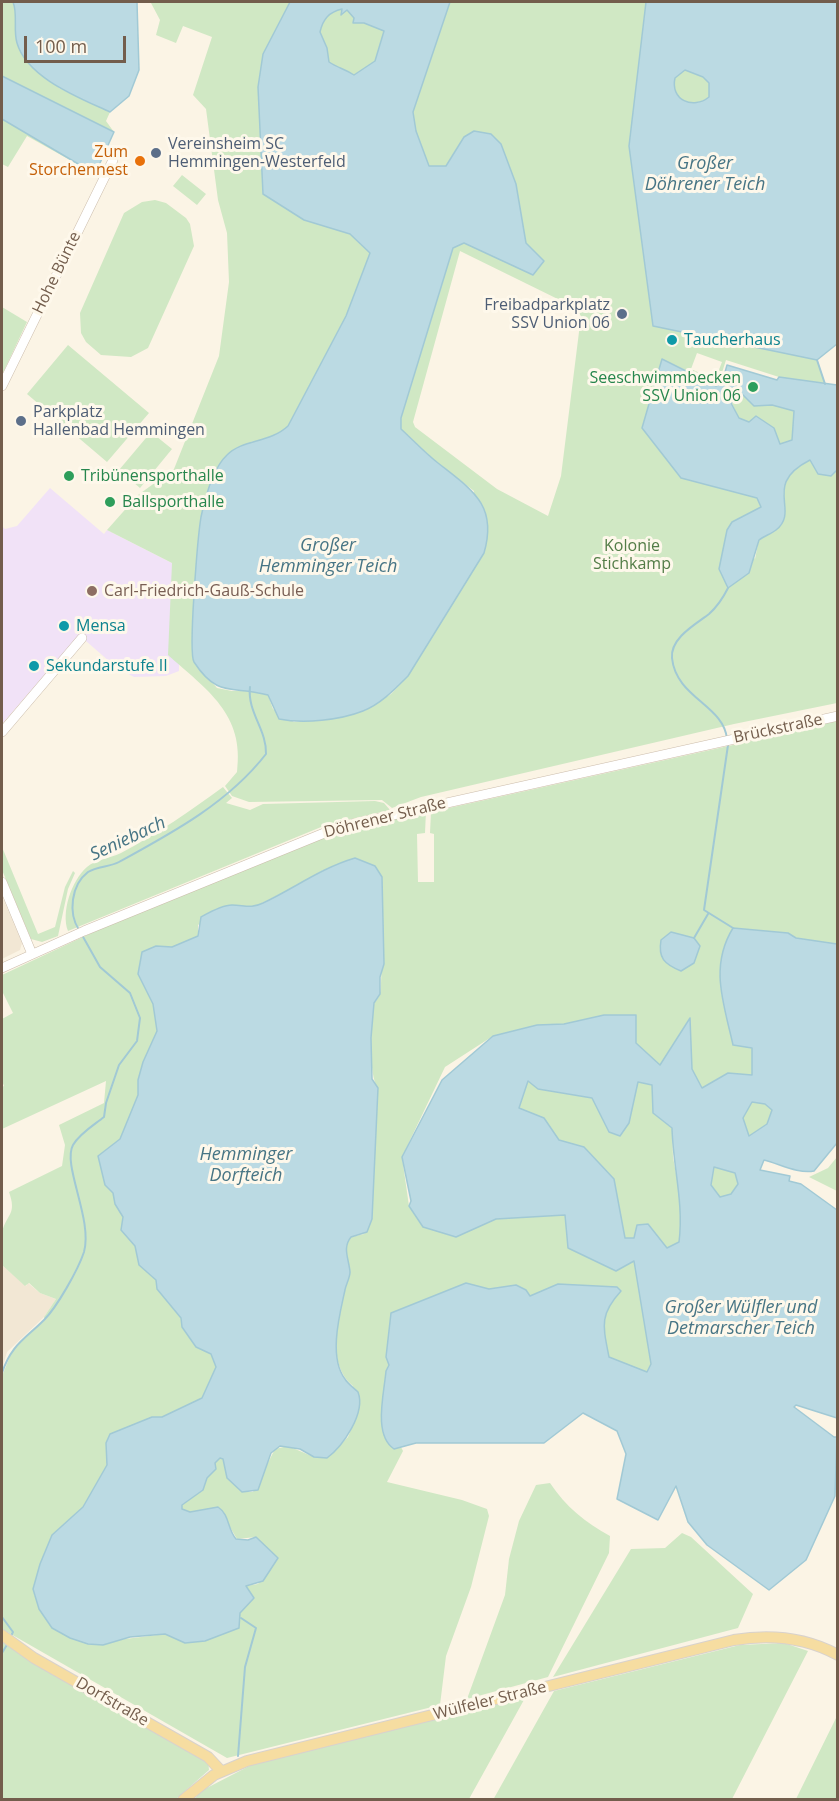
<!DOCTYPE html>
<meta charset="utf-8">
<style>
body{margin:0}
#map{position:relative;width:839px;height:1801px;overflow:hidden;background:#fbf4e5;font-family:"Open Sans",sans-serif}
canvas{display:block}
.frame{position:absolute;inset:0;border:3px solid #735d4c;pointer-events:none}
.scale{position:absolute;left:24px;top:36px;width:102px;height:27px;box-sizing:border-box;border:3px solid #735d4c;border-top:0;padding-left:8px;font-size:18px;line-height:21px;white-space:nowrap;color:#735d4c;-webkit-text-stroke:4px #fef8eb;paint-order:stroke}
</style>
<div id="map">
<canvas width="839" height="1801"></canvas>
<div class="frame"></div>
<div class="scale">100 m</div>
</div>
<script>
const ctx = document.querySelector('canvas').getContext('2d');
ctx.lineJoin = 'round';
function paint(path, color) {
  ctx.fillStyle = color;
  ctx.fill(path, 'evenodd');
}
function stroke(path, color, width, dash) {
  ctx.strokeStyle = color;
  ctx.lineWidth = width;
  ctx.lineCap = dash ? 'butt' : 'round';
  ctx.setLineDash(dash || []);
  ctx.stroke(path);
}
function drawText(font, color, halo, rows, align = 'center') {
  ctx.font = font + ' "Open Sans",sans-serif';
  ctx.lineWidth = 6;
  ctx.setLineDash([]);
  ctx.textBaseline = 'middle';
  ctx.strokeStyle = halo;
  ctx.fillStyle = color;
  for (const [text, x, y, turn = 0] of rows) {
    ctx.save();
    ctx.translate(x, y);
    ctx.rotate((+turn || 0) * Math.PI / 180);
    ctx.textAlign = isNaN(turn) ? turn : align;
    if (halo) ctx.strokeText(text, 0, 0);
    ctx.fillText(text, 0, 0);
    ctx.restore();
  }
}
paint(new Path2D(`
 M2,896L22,943L20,950L2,959Z
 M2,1265L26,1286L28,1283L40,1293L56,1299L44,1317L7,1352L2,1369Z`), '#f2e7d4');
paint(new Path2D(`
 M50,488L104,534L107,530L172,563L179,638V671L166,676L134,677L117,668L79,635L2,724V526L5,529L17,526Z`), '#f1e2f7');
paint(new Path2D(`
 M2,2H15L59,88L110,112L106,121L114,132L100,163L106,169L102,178L27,136L8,167L2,164Z
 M154,2H290L263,54L258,87L262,170L304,220L350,234L370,253L346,316L288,426L276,437L251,442L217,469L201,517L192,638L193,660L217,688L232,691L249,690L268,695L273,709L294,722L364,711L391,694L408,676L441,620L474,491L436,462L401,429V418L453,248L464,243L533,275L526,243L464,137L446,166L429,167L416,131L413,112L450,2H646L629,146L653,326L817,360L825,384L779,377L726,360L719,382L722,383L717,386L662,359L681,478L757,498L761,507L733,522L755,559L759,539C764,536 771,534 776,530C801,510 761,486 810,460L831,476L837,470V703L734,724L421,797L392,808L382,800L249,802L232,796L225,786L237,772C245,714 207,690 168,655L172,563L107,530L138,495L174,469L219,356L229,282L227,233L218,200L206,109L193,95L212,37L183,26L176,43L156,35L160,20L151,3ZM460,251L574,307L581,316L561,476L548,516L497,489L415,427L413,422ZM697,353L722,362L715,380L691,369Z
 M342,9L347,10L359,23H364L384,31L375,61L354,75L336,68L329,62L327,48L320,32C323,19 329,12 342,9Z
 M685,70L703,77L709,83V97C693,110 670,100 675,78Z
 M182,175L206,194L197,205L173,186Z
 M155,200L166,203L186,218L190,224L194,246L148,348L131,357L101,355L86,342L81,333L80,313L124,213L142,202Z
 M2,307L27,322L2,375Z
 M68,345L149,413L107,462L27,394Z
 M740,391L754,406L772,405L794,411L792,440L780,444L739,418L731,402Z
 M151,432L172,449L140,488L119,470Z
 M837,719V944L796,938L788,933L733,928C709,966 724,1004 733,1045L752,1048L753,1075L728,1073L702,1089L692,1069L689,1019L660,1066L636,1043V1016L604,1015L564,1024L537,1025L493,1036L445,1067L402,1157L409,1206L423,1227L456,1237L496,1219L565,1215L635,1260L651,1364L647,1372L609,1357C603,1327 599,1315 621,1291L558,1284L530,1297L516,1285L489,1289L466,1283L386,1357L389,1364L386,1371L381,1424L394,1449L401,1447L403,1451L387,1482L462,1500L487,1509L489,1516L471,1587L446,1656L440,1705L227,1758L2,1629V1376L13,1349L45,1320L44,1317L56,1299L40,1293L29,1283L25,1286L2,1265C2,1255 0,1241 2,1232C7,1213 17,1215 9,1192L62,1166L65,1145L59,1125L104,1103L106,1081L2,1129V1087L4,1086L2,1081V1019L13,1013L2,991V975L102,928L340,831L426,811L425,833L417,834L418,882H434V834L430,833L431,812L787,733ZM323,870L382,877L384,964C379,975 383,986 379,996C378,999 375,1001 374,1004C369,1017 369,1079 378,1088L372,1219L364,1234L351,1237C342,1249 349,1259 350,1272C350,1278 346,1284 345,1290C339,1318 325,1363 353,1386L356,1417L348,1437L327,1458L314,1457L288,1446L275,1449L253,1492H243C231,1482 228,1473 223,1459L220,1458L215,1463L216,1469L207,1478L203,1490L182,1505V1509L190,1512L218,1507L237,1539L256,1537L277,1558L258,1584L246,1586L253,1598L240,1613L239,1624L205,1641L185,1643L165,1634L117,1640L70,1638L52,1628L39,1609L33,1590L40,1564L52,1535L83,1507L107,1465L106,1443L110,1434L152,1417H162L202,1398L216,1367L211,1354L196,1347L182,1327L181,1318L157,1289L156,1280L139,1265L135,1246L126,1233L123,1217L115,1204L113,1193L105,1184L98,1156L120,1139L138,1095V1080L143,1062L157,1031L153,1004L138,974L142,952L156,946L172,947L198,936V925L230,905C236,906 243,909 249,908C258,907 315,876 323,870Z
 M223,787L232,798L226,803L250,810L263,804L375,801L384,803L390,810L326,825L68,931C61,913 71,881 87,867C95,860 111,858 121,853C157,834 190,811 223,787Z
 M2,847L38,934L55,927L65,887L73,871L75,873L68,889L58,936L42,942L31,939L2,870Z
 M528,1080L538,1089L592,1098L609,1132L629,1123L638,1082L652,1085L653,1113L672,1128L673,1157L683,1213L679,1242L667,1248L634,1238H625L614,1179L584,1147L559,1140L544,1118L519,1108Z
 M752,1102L765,1104L772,1110L767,1124L749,1136L743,1118Z
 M837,1157V1191L809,1177L828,1168Z
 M714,1167L736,1173L738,1184L731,1194L720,1197L711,1185Z
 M550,1483C566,1507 585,1522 610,1536L609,1553L548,1677L467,1699L505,1595L509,1559L519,1521L536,1485Z
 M682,1533L691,1537L753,1594L738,1628L553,1677L631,1549L665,1548Z
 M2,1638L208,1760L209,1770L176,1799H2Z
 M784,1643L808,1651L732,1799L493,1800L554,1691L740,1645Z
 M525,1698L469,1799L194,1800L201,1791L257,1762Z
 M837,1716V1799H796Z`), '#d0e8c4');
const water = new Path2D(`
 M13,2H137L139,70L129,96L110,112C80,98 27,78 17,43C13,30 18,14 13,2Z
 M290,2H450L413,112L416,131L429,166H446L464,137L474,131L491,134L501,144L516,184L526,243L544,261L533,275L464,243L453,248L401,418V429C413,440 425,453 438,463C472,490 498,505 484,553L408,676C395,689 381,704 363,711C340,720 304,724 279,719L268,695C233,685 218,699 194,662C188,652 198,535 201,517C205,498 213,468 227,455C243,439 270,443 288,426L346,316L370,253L350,234L304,220L263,194L258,87L263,54ZM342,9L341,15L347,10L354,18L353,23H364L384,31L375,61L354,75C345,69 338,68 329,62L327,48L320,32C323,19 329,12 342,9Z
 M646,2H837V344L817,360L653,326L629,146ZM685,70L703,77L709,83V97C693,110 670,100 675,78Z
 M2,76L114,132L100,163L106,169L102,178L2,119Z
 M662,359L716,386L722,383L727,365L777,380L779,377L837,385V470L831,476L818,474L810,460C761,485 801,510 776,530C771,534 764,536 759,540L749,573L728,588L719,569L727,530L732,522L761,507L757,498L681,478L642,428ZM740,392L754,406L772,405L794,411L792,440L780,444L774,428L756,416L749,422L739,418L731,403L737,399Z
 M355,858L375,866L382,877L384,964L380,977V994L374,1003L371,1038L372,1079L378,1088L372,1219L367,1232L351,1237C342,1248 349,1259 350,1272C350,1278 346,1284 345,1290C340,1313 328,1357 345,1379C348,1384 354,1388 358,1392C366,1413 343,1446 327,1458L314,1457L300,1449L280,1446L271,1453L258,1490L242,1492L227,1478L223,1459L220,1458L215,1463L216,1469L207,1478L203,1490L182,1505V1509L190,1512L218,1507C230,1515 227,1529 236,1539L248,1540L256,1537L278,1558L263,1581L246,1586L254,1598L240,1613L239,1628L205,1641L185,1643L165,1634L130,1637L103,1645L88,1644L70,1638L52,1628L39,1609L33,1589L40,1564L52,1535L83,1507L107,1465L106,1443L110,1434L152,1417H162L202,1398L216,1367L211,1354L196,1347L182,1327L181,1318L157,1289L156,1280L139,1265L135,1246L121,1230L123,1217L115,1204L113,1193L105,1185L98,1156L120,1139L138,1095V1080L143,1062L157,1031L153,1004L138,974L142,952L156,946L172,947L198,936L201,917C210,912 222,905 232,905C244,905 251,909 263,903C295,888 321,868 355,858Z
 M733,928L788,933L796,938L837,944V1143L814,1171C798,1174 780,1164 764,1160L760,1170L790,1176L789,1181L801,1184L837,1210V1418L796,1405L794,1407L834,1437H837L835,1496L806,1560L769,1590L707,1545L688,1522L676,1486L658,1520L617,1499L626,1454L617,1431L583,1413L544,1443H416L394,1449C373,1435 384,1394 386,1371L389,1365L386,1357L391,1313L466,1283L489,1289L516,1285L526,1290L530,1296L558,1284L617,1287L621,1291C599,1315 603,1326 609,1357L647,1372L651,1364L634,1261L616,1271L568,1248L565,1215L496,1219L456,1237L423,1227L409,1206L411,1201L402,1157L442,1080L493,1036L537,1025L564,1024L604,1015H636V1043L660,1065L690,1018L692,1069L702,1088L728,1073L752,1075V1048L733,1045C724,1004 709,967 733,928ZM528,1081L538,1089L592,1098L609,1132L620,1136L629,1123L638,1082L652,1085L653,1113L672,1128C673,1167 684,1203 679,1242L667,1248L648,1224L637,1225L634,1238H625L614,1179L584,1147L559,1140L544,1118L519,1108ZM752,1102L765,1104L772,1110L767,1124L749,1136L743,1118ZM714,1167L735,1173L738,1184L731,1194L720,1197L711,1185Z
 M671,932L694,938L700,946L694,963L681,971C664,964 658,958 661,940Z`);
paint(water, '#bbdae3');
stroke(water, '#a1c9d5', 1.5);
stroke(new Path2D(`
 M817,360L825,384
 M727,739C724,705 676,698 672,658C670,638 696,624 709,614C718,606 723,598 728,588
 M728,745L704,910L733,928
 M79,930C68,913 71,885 88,872C97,866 110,867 119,862C172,833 228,803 266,754C267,730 247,712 250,687
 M694,938L708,914
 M2,1373C11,1345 25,1339 44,1320C57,1307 78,1270 84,1252C93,1219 62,1165 73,1145C80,1133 94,1125 104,1117L106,1103L119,1065L137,1041L140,1018L130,993L100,967L82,935
 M2,1617L13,1632L10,1638
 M2,1653L8,1643
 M238,1756L245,1667L256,1628L241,1618`), '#a1c9d5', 2);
const minor = new Path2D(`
 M2,386L113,160
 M2,732L82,638
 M2,882L32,954
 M2,968L84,931L339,827L838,716`);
const major = new Path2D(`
 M2,1635L34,1658L208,1757L221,1771
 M183,1800L214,1775L247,1761L734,1640C770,1634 805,1637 838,1655`);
stroke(minor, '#ccbdac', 10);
stroke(major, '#d8d2cd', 12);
stroke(minor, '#fff', 9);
stroke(major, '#f6dda1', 10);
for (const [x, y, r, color] of [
 [156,153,6,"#5c6f8a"],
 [140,161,6,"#e8710a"],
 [622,314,6,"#5c6f8a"],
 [672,340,6,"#0f9aa8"],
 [753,387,6,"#2e9e5b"],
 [21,421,6,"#5c6f8a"],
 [69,476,6,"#2e9e5b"],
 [110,502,6,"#2e9e5b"],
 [92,591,6,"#8d6e63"],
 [64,626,6,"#0f9aa8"],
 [34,666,6,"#0f9aa8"]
]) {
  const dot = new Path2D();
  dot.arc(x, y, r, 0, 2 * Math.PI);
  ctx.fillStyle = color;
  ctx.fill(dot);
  stroke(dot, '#fef8eb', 2);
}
drawText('16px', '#4e5e75', '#fef8eb', [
 ["Vereinsheim SC",168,144],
 ["Hemmingen-Westerfeld",168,162],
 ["Freibadparkplatz",610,305,"right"],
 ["SSV Union 06",610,323,"right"],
 ["Parkplatz",33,412],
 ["Hallenbad Hemmingen",33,430]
], 'left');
drawText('16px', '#c56008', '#fef8eb', [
 ["Zum",128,152],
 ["Storchennest",128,170]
], 'right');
drawText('16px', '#735d4c', '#fef8eb', [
 ["Hohe Bünte",57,273,-64],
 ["Brückstraße",778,729,-12],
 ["Döhrener Straße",385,818,-14],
 ["Wülfeler Straße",490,1701,-14],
 ["Dorfstraße",112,1702,30]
]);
drawText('16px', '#0d838f', '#fef8eb', [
 ["Taucherhaus",684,340],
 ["Mensa",76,626],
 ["Sekundarstufe II",46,666]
], 'left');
drawText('16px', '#27864d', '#fef8eb', [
 ["Seeschwimmbecken",741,378,"right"],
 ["SSV Union 06",741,396,"right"],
 ["Tribünensporthalle",81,476],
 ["Ballsporthalle",122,502]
], 'left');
drawText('16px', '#537d47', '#fef8eb', [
 ["Kolonie",632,546],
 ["Stichkamp",632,564]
]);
drawText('16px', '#785e54', '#fef8eb', [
 ["Carl-Friedrich-Gauß-Schule",104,591]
], 'left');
drawText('italic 18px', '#477585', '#fef8eb', [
 ["Großer",705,164],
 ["Döhrener Teich",705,185],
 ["Großer",328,546],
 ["Hemminger Teich",328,567],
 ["Seniebach",128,839,-25],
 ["Hemminger",246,1155],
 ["Dorfteich",246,1176],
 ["Großer Wülfler und",741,1308],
 ["Detmarscher Teich",741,1329]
]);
</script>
